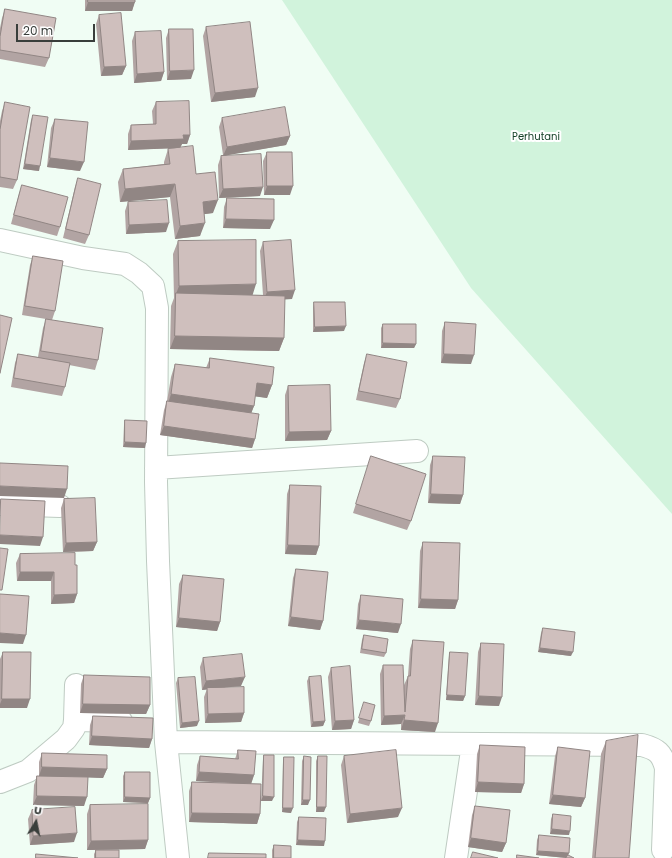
<!DOCTYPE html>
<style>
body{margin:0}
#map{position:relative;width:672px;height:858px;overflow:hidden;background:#f0fdf4;font-family:Poppins,sans-serif}
canvas{display:block}
.north{position:absolute;left:16px;top:802px;width:40px;height:40px;-webkit-text-stroke:3px #fff;paint-order:stroke;rotate:10deg;font-size:11px;font-weight:700;line-height:16px;text-align:center;color:#393e3b}
.north::after{content:'';display:block;margin:auto;width:14px;height:18px;background:#393e3b;clip-path:polygon(50% 0,100% 100%,50% 72%,0 100%)}
.scale{position:absolute;left:16px;top:24px;width:79px;height:18px;box-sizing:border-box;border:2px solid #393e3b;border-top:0;padding-left:5px;font-size:12px;line-height:14px;white-space:nowrap;color:#393e3b;-webkit-text-stroke:3px #fff;paint-order:stroke}
</style>
<div id="map">
<canvas width="672" height="858"></canvas>
<div class="north">U</div>
<div class="scale">20 m</div>
</div>
<script>
const ctx = document.querySelector('canvas').getContext('2d');
ctx.lineJoin = 'round';
function paint(path, color) {
  ctx.fillStyle = color;
  ctx.fill(path, 'evenodd');
}
function stroke(path, color, width, dash) {
  ctx.strokeStyle = color;
  ctx.lineWidth = width;
  ctx.lineCap = dash ? 'butt' : 'round';
  ctx.setLineDash(dash || []);
  ctx.stroke(path);
}
function drawText(font, color, halo, rows, align = 'center') {
  ctx.font = font + ' Poppins,sans-serif';
  ctx.lineWidth = 4;
  ctx.setLineDash([]);
  ctx.textBaseline = 'middle';
  ctx.strokeStyle = halo;
  ctx.fillStyle = color;
  for (const [text, x, y, turn = 0] of rows) {
    ctx.save();
    ctx.translate(x, y);
    ctx.rotate((+turn || 0) * Math.PI / 180);
    ctx.textAlign = isNaN(turn) ? turn : align;
    if (halo) ctx.strokeText(text, 0, 0);
    ctx.fillText(text, 0, 0);
    ctx.restore();
  }
}
paint(new Path2D(`
 M282,0H672V514L471,288Z`), '#d1f3dc');
const minor = new Path2D(`
 M0,240L83,258L125,264L139,273L153,286L157,308L156,482L158,561L166,742L178,858
 M156,468L417,451
 M0,504L60,506
 M75,720L76,685
 M166,742L642,745C657,749 662,753 666,768L663,850
 M0,782L28,771L66,739L74,728L75,720L121,721
 M456,858L473,744`);
stroke(minor, '#becbc2', 24);
stroke(minor, '#fff', 22);
paint(new Path2D(`
 M85,0H135L132,11H85Z
 M5,9L49,58L45,67L0,59V28L2,18Z
 M99,15L126,66L122,75L101,76L96,24Z
 M206,27L255,97L211,102L203,36Z
 M169,29L191,79L167,80L166,38Z
 M135,32L164,72L161,81L134,83L132,41Z
 M5,102L17,180L13,189L0,187V121L2,111Z
 M156,102L190,135L187,144H182L180,148L196,174L213,213L204,214L200,236L175,239L170,197L120,202L118,182L123,169L164,164V162L168,149L174,148L128,150V134L131,125L153,124L152,111Z
 M33,115L39,171L23,169L31,120Z
 M222,118L290,136L286,145L226,155L260,196L219,198L218,165L221,156L223,155L219,127Z
 M55,119L80,171L47,167L51,128Z
 M267,152L290,195H264L263,161Z
 M78,178L89,235L85,244L63,238L75,187Z
 M22,185L60,227L57,236L11,224L19,194Z
 M227,198L270,229L223,228L224,207Z
 M128,202L166,232L126,234L125,211Z
 M178,241L252,295H263L260,251L263,242L292,299H284V338L279,351L170,349L171,306L174,298L173,254Z
 M33,256L55,311L52,320L98,360L95,370L69,365L65,387L62,396L11,387L15,363L18,354L38,357L43,328L46,319L22,315L30,265Z
 M314,302L344,331L313,332V307Z
 M445,322L471,364L441,363L442,331Z
 M383,324L416,344L414,348H381V328Z
 M367,354L400,399L396,408L356,400L364,363Z
 M210,358L272,385L267,398L255,396L254,406L251,413L255,439L252,448L160,435L164,410L167,401L171,377L175,364L206,368Z
 M288,386L331,431L327,440L285,441V395Z
 M125,420L145,448L123,447L124,425Z
 M371,456L411,521L407,530L353,513Z
 M433,456L463,495L460,504L428,503L430,465Z
 M290,485L319,546L316,555L285,554L287,494Z
 M64,499L97,542L93,551L63,552L61,508Z
 M423,542L458,600L455,609L418,608L420,551Z
 M20,554L75,565L77,594L74,603L51,604V581H17L16,563Z
 M296,569L323,621L320,630L288,626L293,578Z
 M183,575L220,622L217,631L176,627L179,584Z
 M361,595L398,633L356,629L358,604Z
 M543,628L571,656L538,652L541,633Z
 M364,635L386,653L384,657L360,653L362,640Z
 M413,640L435,732L401,730V724L381,725L380,674L383,665L404,688V685L408,676L410,649Z
 M481,643L499,706L475,705L478,652Z
 M3,652L27,708H0V659Z
 M450,652L465,696L463,701L446,700L449,656Z
 M203,658L241,686L225,687L244,713L241,722L205,723L204,697L207,689L202,690L200,667Z
 M331,668L354,720L351,729L332,730L328,677Z
 M84,675L150,705L146,714L80,713L81,684Z
 M309,677L325,721L323,726L311,727L307,681Z
 M178,678L197,726L180,728L176,683Z
 M364,702L371,721L369,726L358,723Z
 M93,716L152,739L149,748L89,745L90,725Z
 M606,741L629,858H592L601,754Z
 M480,745L524,784L521,793L475,792L477,754Z
 M558,747L585,798L581,807L549,804L555,756Z
 M238,750L254,775L251,784L260,814L257,824L189,822V791L192,782L234,783L196,781L197,765L200,756L235,759Z
 M42,753L107,769L103,778L88,777L84,806L33,805L34,785L37,776H39V762Z
 M264,755L272,801H261L263,759Z
 M304,756L308,805H301L302,761Z
 M318,756L324,812H316V761Z
 M344,756L398,817L347,823L341,765Z
 M284,757L291,813L282,812L283,761Z
 M125,772L150,798L148,803L123,802V776Z
 M90,805L148,840L145,849L87,850V814Z
 M475,806L506,843L502,852L468,847L472,815Z
 M32,810L74,842L30,845L28,819Z
 M553,814L569,835L550,834L551,819Z
 M299,817L324,846L296,845L297,822Z
 M539,835L568,855L566,858L536,855L537,840Z
 M274,845L291,858H272V850Z
 M96,850L119,858H94V854Z`), '#b2a4a3');
paint(new Path2D(`
 M88,2H135L132,11H85Z
 M126,66L122,75L101,76L104,67Z
 M194,70L191,79L167,80L170,71Z
 M164,72L161,81L134,83L137,74Z
 M258,88L255,97L211,102L215,93Z
 M183,135H190L187,144H182L180,148L128,150L131,141Z
 M290,136L286,145L223,156L227,147Z
 M50,158L84,162L80,171L47,167Z
 M25,164L40,166L39,171L23,169Z
 M175,184L170,197L120,202L125,189Z
 M267,186H293L290,195H264Z
 M263,187L260,196L219,198L223,189Z
 M218,200L213,213L198,215L203,202Z
 M226,219L274,220L270,229L223,228Z
 M169,223L166,232L126,234L129,225Z
 M205,223L200,236L175,239L180,226Z
 M256,284L252,297L176,294L179,286Z
 M295,290L292,299L263,301L267,292Z
 M346,326L344,331L313,332L315,327Z
 M175,336L284,338L279,351L170,349Z
 M383,343L416,344L414,348H381Z
 M444,354L474,355L471,364L441,363Z
 M257,383L272,385L267,398L252,396Z
 M171,394L254,406L249,419L167,407Z
 M164,426L255,439L252,448L160,435Z
 M331,431L327,440L285,441L289,432Z
 M125,442L146,443L145,448L123,447Z
 M0,486L67,489L64,498L0,496Z
 M431,494L463,495L460,504L428,503Z
 M0,535L43,537L40,546L0,544Z
 M97,542L93,551L63,552L66,543Z
 M288,545L319,546L316,555L285,554Z
 M20,572H54L51,581H17Z
 M77,594L74,603L51,604L54,595Z
 M421,599L458,600L455,609L418,608Z
 M291,617L323,621L320,630L288,626Z
 M179,618L220,622L217,631L176,627Z
 M359,620L401,624L398,633L356,629Z
 M0,633L26,635L23,644L0,643Z
 M540,648L573,652L571,656L538,652Z
 M245,677L241,686L202,690L206,681Z
 M447,695L465,696L463,701L446,700Z
 M479,696L502,697L499,706L475,705Z
 M2,699H30L27,708H0V704Z
 M83,704L150,705L146,714L80,713Z
 M244,713L241,722L205,723L208,714Z
 M405,715L401,724L381,725L384,716Z
 M354,720L351,729L332,730L335,721Z
 M404,720L438,723L435,732L401,730Z
 M199,721L197,726L180,728L182,723Z
 M325,721L323,726L311,727L313,722Z
 M92,736L152,739L149,748L89,745Z
 M42,767L107,769L103,778L39,776Z
 M199,772L254,775L251,784L196,781Z
 M478,782L524,784L521,793L475,792Z
 M553,795L585,798L581,807L549,804Z
 M37,796L87,797L84,806L33,805Z
 M263,796L274,797L272,801H261Z
 M125,797L150,798L148,803L123,802Z
 M303,800H310L308,805H301Z
 M317,807H326L324,812H316Z
 M283,808H293L291,813L282,812Z
 M402,808L398,817L347,823L350,814Z
 M192,813L260,814L257,824L189,822Z
 M552,829L570,831L569,835L550,834Z
 M77,833L74,842L30,845L33,836Z
 M471,838L506,843L502,852L468,847Z
 M148,840L145,849L87,850L91,841Z
 M298,840L325,841L324,846L296,845Z
 M538,851L569,853L567,858L536,855Z`), '#918684');
const building = new Path2D(`
 M88,0H135V2H88Z
 M5,9L56,18L49,58L0,50V37Z
 M121,13L126,66L104,67L99,15Z
 M250,22L258,88L215,93L206,27Z
 M169,29H193L194,70L170,71Z
 M161,31L164,72L137,74L135,32Z
 M189,101L190,135H183L184,139L131,141V125L156,124V102Z
 M5,102L30,107L17,180L0,177V130Z
 M285,107L290,136L227,147L222,118Z
 M33,115L48,117L40,166L25,164Z
 M55,119L88,122L84,162L50,158Z
 M193,146L196,174L215,172L218,200L203,202L205,223L180,226L175,184L125,189L123,169L170,164L168,149Z
 M267,152H292L293,186H267Z
 M261,154L263,187L223,189L221,156Z
 M78,178L101,184L89,235L66,229Z
 M22,185L68,197L60,227L14,215Z
 M227,198L274,199V220L226,219Z
 M167,200L169,223L129,225L128,202Z
 M256,240V284L179,286L178,241Z
 M291,240L295,290L267,292L263,242Z
 M33,256L63,261L55,311L25,306Z
 M176,293L285,296L284,338L175,336Z
 M314,302H345L346,326L315,327Z
 M0,315L12,318L0,373Z
 M46,319L103,328L98,360L41,351Z
 M445,322L476,324L474,355L444,354Z
 M383,324H416V344L383,343Z
 M18,354L70,363L65,387L14,378Z
 M367,354L407,362L400,399L359,391Z
 M210,358L274,367L272,385L257,383L254,406L171,394L175,364L209,368Z
 M330,385L331,431L289,432L288,386Z
 M167,401L259,414L255,439L164,426Z
 M125,420L147,421L146,443L125,442Z
 M371,456L426,474L411,521L356,504Z
 M433,456L465,457L463,495L431,494Z
 M0,463L68,466L67,489L0,486Z
 M290,485L321,486L319,546L288,545Z
 M95,498L97,542L66,543L64,499Z
 M1,499L45,501L43,537L0,535Z
 M423,542L460,543L458,600L421,599Z
 M0,548L8,549L2,590H0Z
 M75,553V565H77V594L54,595V572H20V554Z
 M296,569L328,572L323,621L291,617Z
 M183,575L224,579L220,622L179,618Z
 M0,594L29,596L26,635L0,633Z
 M361,595L403,599L401,624L359,620Z
 M543,628L575,632L573,652L540,648Z
 M364,635L388,639L386,653L362,649Z
 M413,640L444,642L438,723L404,720L405,715L384,716L383,665H403L405,712L408,676H410Z
 M481,643L504,644L502,697L479,696Z
 M3,652H31L30,699H2Z
 M450,652L468,653L465,696L447,695Z
 M242,654L245,677L206,681L203,658Z
 M350,666L354,720L335,721L331,668Z
 M84,675L150,677V705L83,704Z
 M321,676L325,721L313,722L309,677Z
 M195,677L199,721L182,723L178,678Z
 M244,687V713L208,714L207,688Z
 M364,702L375,705L371,721L359,718Z
 M93,716L153,718L152,739L92,736Z
 M638,735L629,858H595L606,741Z
 M480,745L525,747L524,784L478,782Z
 M558,747L590,751L585,798L553,795Z
 M238,750L256,751L254,775L199,772L200,756L238,759Z
 M396,750L402,808L350,814L344,756Z
 M42,753L107,755V769L42,767Z
 M264,755H274V797L263,796Z
 M304,756L311,757L310,800H303Z
 M318,756H327L326,807H317Z
 M284,757H294L293,808H283Z
 M125,772H150V798L125,797Z
 M37,776L88,777L87,797L37,796Z
 M192,782L261,784L260,814L192,813Z
 M148,804V840L91,841L90,805Z
 M475,806L510,810L506,843L471,838Z
 M75,807L77,833L33,836L32,810Z
 M553,814L571,816L570,831L552,829Z
 M299,817L326,818L325,841L298,840Z
 M539,835L570,838L569,853L538,851Z
 M274,845L291,846V858H274Z
 M96,850H119V858H96Z
 M473,852L498,858H471Z
 M209,853L266,854V858H208Z
 M36,854L78,858H36Z
 M517,855L539,858H517Z
 M568,855L574,858H566Z`);
paint(building, '#cfbfbd');
stroke(building, '#918684', 1);
drawText('10px', '#154128', '#fff', [
 ["Perhutani",536,137]
]);
</script>
